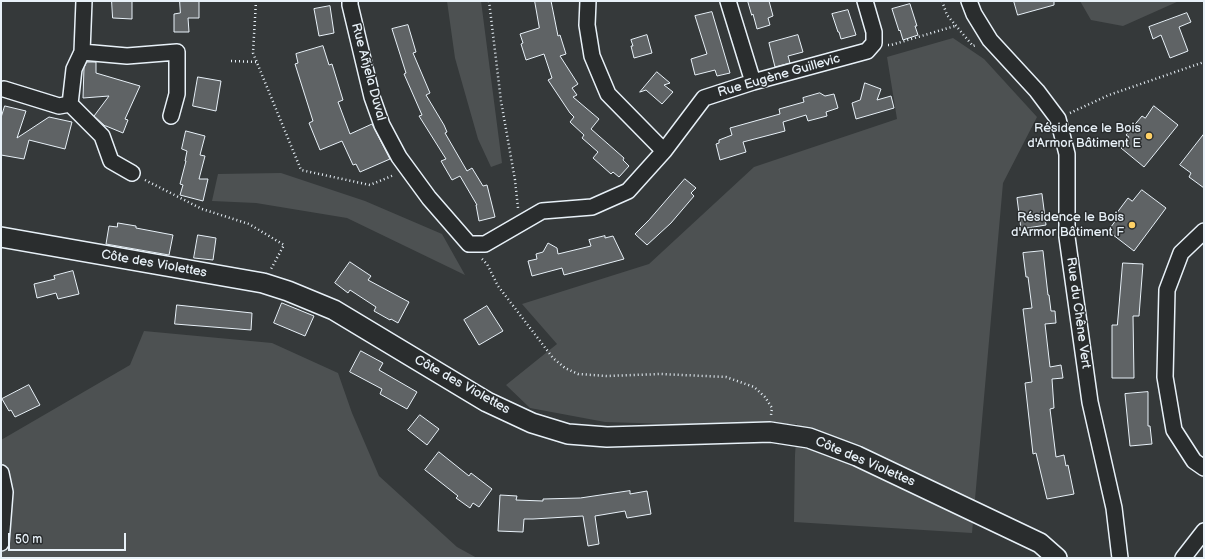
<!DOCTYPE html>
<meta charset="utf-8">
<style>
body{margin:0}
#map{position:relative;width:1205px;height:559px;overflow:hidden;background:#35393a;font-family:"Balsamiq Sans",sans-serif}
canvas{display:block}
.frame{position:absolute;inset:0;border:2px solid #e8f1f8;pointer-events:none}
.scale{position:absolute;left:8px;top:533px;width:118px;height:18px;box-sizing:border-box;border:2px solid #e8f1f8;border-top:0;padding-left:5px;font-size:12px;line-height:14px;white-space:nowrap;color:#e8f1f8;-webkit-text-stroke:3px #2a2d2e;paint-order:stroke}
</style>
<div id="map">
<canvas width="1205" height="559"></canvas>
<div class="frame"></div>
<div class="scale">50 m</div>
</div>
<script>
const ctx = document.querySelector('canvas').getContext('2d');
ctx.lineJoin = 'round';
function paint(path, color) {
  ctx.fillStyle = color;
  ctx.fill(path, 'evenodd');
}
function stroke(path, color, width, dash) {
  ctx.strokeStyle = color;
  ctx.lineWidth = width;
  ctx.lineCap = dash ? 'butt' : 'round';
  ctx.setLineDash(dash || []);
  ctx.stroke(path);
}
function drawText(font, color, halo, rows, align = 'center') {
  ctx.font = font + ' "Balsamiq Sans",sans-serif';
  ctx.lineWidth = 3;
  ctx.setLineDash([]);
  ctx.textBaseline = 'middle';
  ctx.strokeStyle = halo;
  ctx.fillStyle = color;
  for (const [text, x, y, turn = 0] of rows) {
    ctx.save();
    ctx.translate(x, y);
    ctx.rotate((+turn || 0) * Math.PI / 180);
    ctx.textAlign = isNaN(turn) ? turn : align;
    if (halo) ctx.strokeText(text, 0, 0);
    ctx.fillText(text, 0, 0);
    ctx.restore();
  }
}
paint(new Path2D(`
 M447,1H481L502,163L491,167L478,139L455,58Z
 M1080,1H1179L1123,26L1091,20Z
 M953,38L984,59L1037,117L1003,183L972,533L794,522L795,455L797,424L703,425L605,422L530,408L506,385L557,344L522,304L649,264L754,167L897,119L887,57Z
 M281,173L365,201L442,234L465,275L347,218L256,203L212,201L218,174Z
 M144,331L272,343L338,373L352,413L379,476L457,547L477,558H1V440L130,365Z`), '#4d5152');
const building = new Path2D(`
 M112,1H132V19L113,18Z
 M180,1H199V18H188L189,32H174V14L180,13Z
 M535,1H551L558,36L560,35L566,54L560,56L578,84L572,88L577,95L573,97L599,119L591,129L624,158L623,160L629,166L619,177L613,172L611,174L593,158L598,152L582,138L584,135L570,122L574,117L570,113L548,80L552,78L544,54L526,60L521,44L523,43L520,34L539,28Z
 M748,1H769L773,16L768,18L770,25L757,29L753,14L752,15Z
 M1014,1H1054V5L1018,15Z
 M910,4L917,26H915L918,35L903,40L900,30L899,31L892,9Z
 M330,6L334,33L319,36L314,9Z
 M848,10L856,35L841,39L839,32H838L832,14Z
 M712,12L730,73L717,76L715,70L695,75L691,59L707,54L695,16Z
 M1187,13L1191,22L1179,27L1188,51L1170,58L1161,35L1153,39L1149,27Z
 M408,25L416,52L413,53L430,93L426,95L444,125L447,132L445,133L467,171L472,168L483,186L487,185L495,217L479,221L476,205H477L460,176L452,180L441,161L446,159L419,116L422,115L404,74L406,73L392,29Z
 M647,35L652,53L634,58L631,46H633L631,40Z
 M798,35L803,52L788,56L790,63L775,67L769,43Z
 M323,46L329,65L332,64L343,100L338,102L350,134L372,124L390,159L360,172L356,164L353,165L342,141L320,150L309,123L313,121L295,64L298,63L296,54Z
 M87,62H96V73L140,86L125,119L128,120L123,133L106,126H105L94,116L109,96L83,98L84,68Z
 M657,72L670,83L664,85L673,92L662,104L646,90L640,92Z
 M198,77L221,81L216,111L193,106Z
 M865,83L881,89L877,100L891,96L894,108L856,119L852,103L860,100Z
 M820,93L825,96L834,94L838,108L826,112L827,116L808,121L806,115L783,122L785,131L743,142L746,152L720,160L716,144L719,143V140L732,135L730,128L780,114L779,109L804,102L803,98Z
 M5,106L26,111L17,138L49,117L72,122L65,149L29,140L24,159L1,155V118Z
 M1154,106L1178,125L1144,167L1121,148L1129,137L1126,135L1142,116L1145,118Z
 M186,131L205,136L200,155L205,156L199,179H208L203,201L180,195L183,185L180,184L186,161H185L187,151L182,149Z
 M1204,134V188L1189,177L1191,173L1180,165Z
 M685,179L696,188L691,193L694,196L671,223L647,245L635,234L649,220Z
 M1142,190L1166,208L1134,251L1108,231L1116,220L1113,218L1128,198L1132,201Z
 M1042,194L1046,225L1021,229L1017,198Z
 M118,223L136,226V228L173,235L169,255L106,244L109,226L117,227Z
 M198,235L216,238L213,260L194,258Z
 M605,236V238L613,236L624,259L564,275L562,268L532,276L528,261L537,259L536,254L543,252L548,243L557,248L558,254L591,246L589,240Z
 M1043,251L1048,295H1049L1051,311H1055L1056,323L1045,324L1050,367L1061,365L1063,378L1052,379L1054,408L1050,409L1056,457L1064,455L1066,466L1068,465L1074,494L1047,499L1036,453L1033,454L1025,383L1032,382L1023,309L1032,308L1028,277H1026L1023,253Z
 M350,262L371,276L368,280L409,302L398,323L391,319L390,320L374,311L376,307L350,290L348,293L335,283Z
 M1123,263L1143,264L1139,316H1133L1134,378H1112V325H1117Z
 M73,271L79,294L58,299L56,293L37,298L34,284L55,279L54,276Z
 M282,303L314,316L305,336L274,323Z
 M177,305L252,313L251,330L175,324Z
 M487,306L503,331L479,345L464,320Z
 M361,351L383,363L379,370L417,392L407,409L380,394L382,389L350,372Z
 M29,385L40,405L15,417L11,410L9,411L2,399Z
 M1148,392V426H1150L1152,444L1130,446L1125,394Z
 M420,415L439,429L427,445L408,430Z
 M439,452L469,476L471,473L492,489L479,507L473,503L470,508L456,498L458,496L425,470Z
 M630,491V494L647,491L651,514L627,518L625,511L595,516L599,544L588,546L583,516L533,519H524L523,532L498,531L500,495L517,496L516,500L543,501V499L580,498Z`);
paint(building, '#5f6365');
stroke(building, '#e8f1f8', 1);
const minor = new Path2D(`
 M350,1V5L372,97L382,125L399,157L429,198L469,244H485L542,211L592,207L628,191L664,151L704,98L753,82L867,51L874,43V32L865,1
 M588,1L587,25L592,56L608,94L664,151
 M728,1L753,82
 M969,1L974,14L990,40L1037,91L1058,119L1067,154V237L1090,402L1114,508L1120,558
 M82,52L127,56L177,52V94L171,116
 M4,89L59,106L70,104L74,69L82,52L84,1
 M70,104L102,136L111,161L132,173
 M1204,231L1181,253L1167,290L1165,377L1174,430L1194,461L1204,468
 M1,473L5,492L1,543
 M1183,558L1204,531`);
const tertiary = new Path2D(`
 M1,237L263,283L288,291L334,310L487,402L532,423L568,434L607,437L770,432L809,438L857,456L1040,543L1057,558`);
stroke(minor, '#e8f1f8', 18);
stroke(tertiary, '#e8f1f8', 22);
stroke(new Path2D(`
 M256,1L253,53L301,170L370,185L394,175
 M489,1L501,101L515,180L518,208
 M942,1L947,15L973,46L976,45
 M888,45H891L955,26
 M231,61L257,62
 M1070,113L1109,95L1204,62
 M145,180L202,209L249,224L284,245L271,269
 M482,259L487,264L498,286L553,358L565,368L578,374L607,376L661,374L726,377L754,387L765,397L772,408L771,415`), '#e8f1f8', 2.5, [1, 3]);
stroke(minor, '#2a2d2e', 15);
stroke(tertiary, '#2a2d2e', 19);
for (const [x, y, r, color] of [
 [1149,136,4,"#ffd166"],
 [1132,225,4,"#ffd166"]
]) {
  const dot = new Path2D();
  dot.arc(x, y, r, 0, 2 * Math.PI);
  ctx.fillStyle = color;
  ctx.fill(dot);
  stroke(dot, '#2a2d2e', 1.5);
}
drawText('13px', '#e8f1f8', '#2a2d2e', [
 ["Rue Añjela Duval",368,72,75],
 ["Rue Eugène Guillevic",779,76,-16],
 ["Côte des Violettes",154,264,10],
 ["Rue du Chêne Vert",1078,313,82],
 ["Côte des Violettes",462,385,29],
 ["Côte des Violettes",865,462,23]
]);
drawText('13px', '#e8f1f8', '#2a2d2e', [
 ["Résidence le Bois",1141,129],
 ["d'Armor Bâtiment E",1141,144],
 ["Résidence le Bois",1124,218],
 ["d'Armor Bâtiment F",1124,233]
], 'right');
</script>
